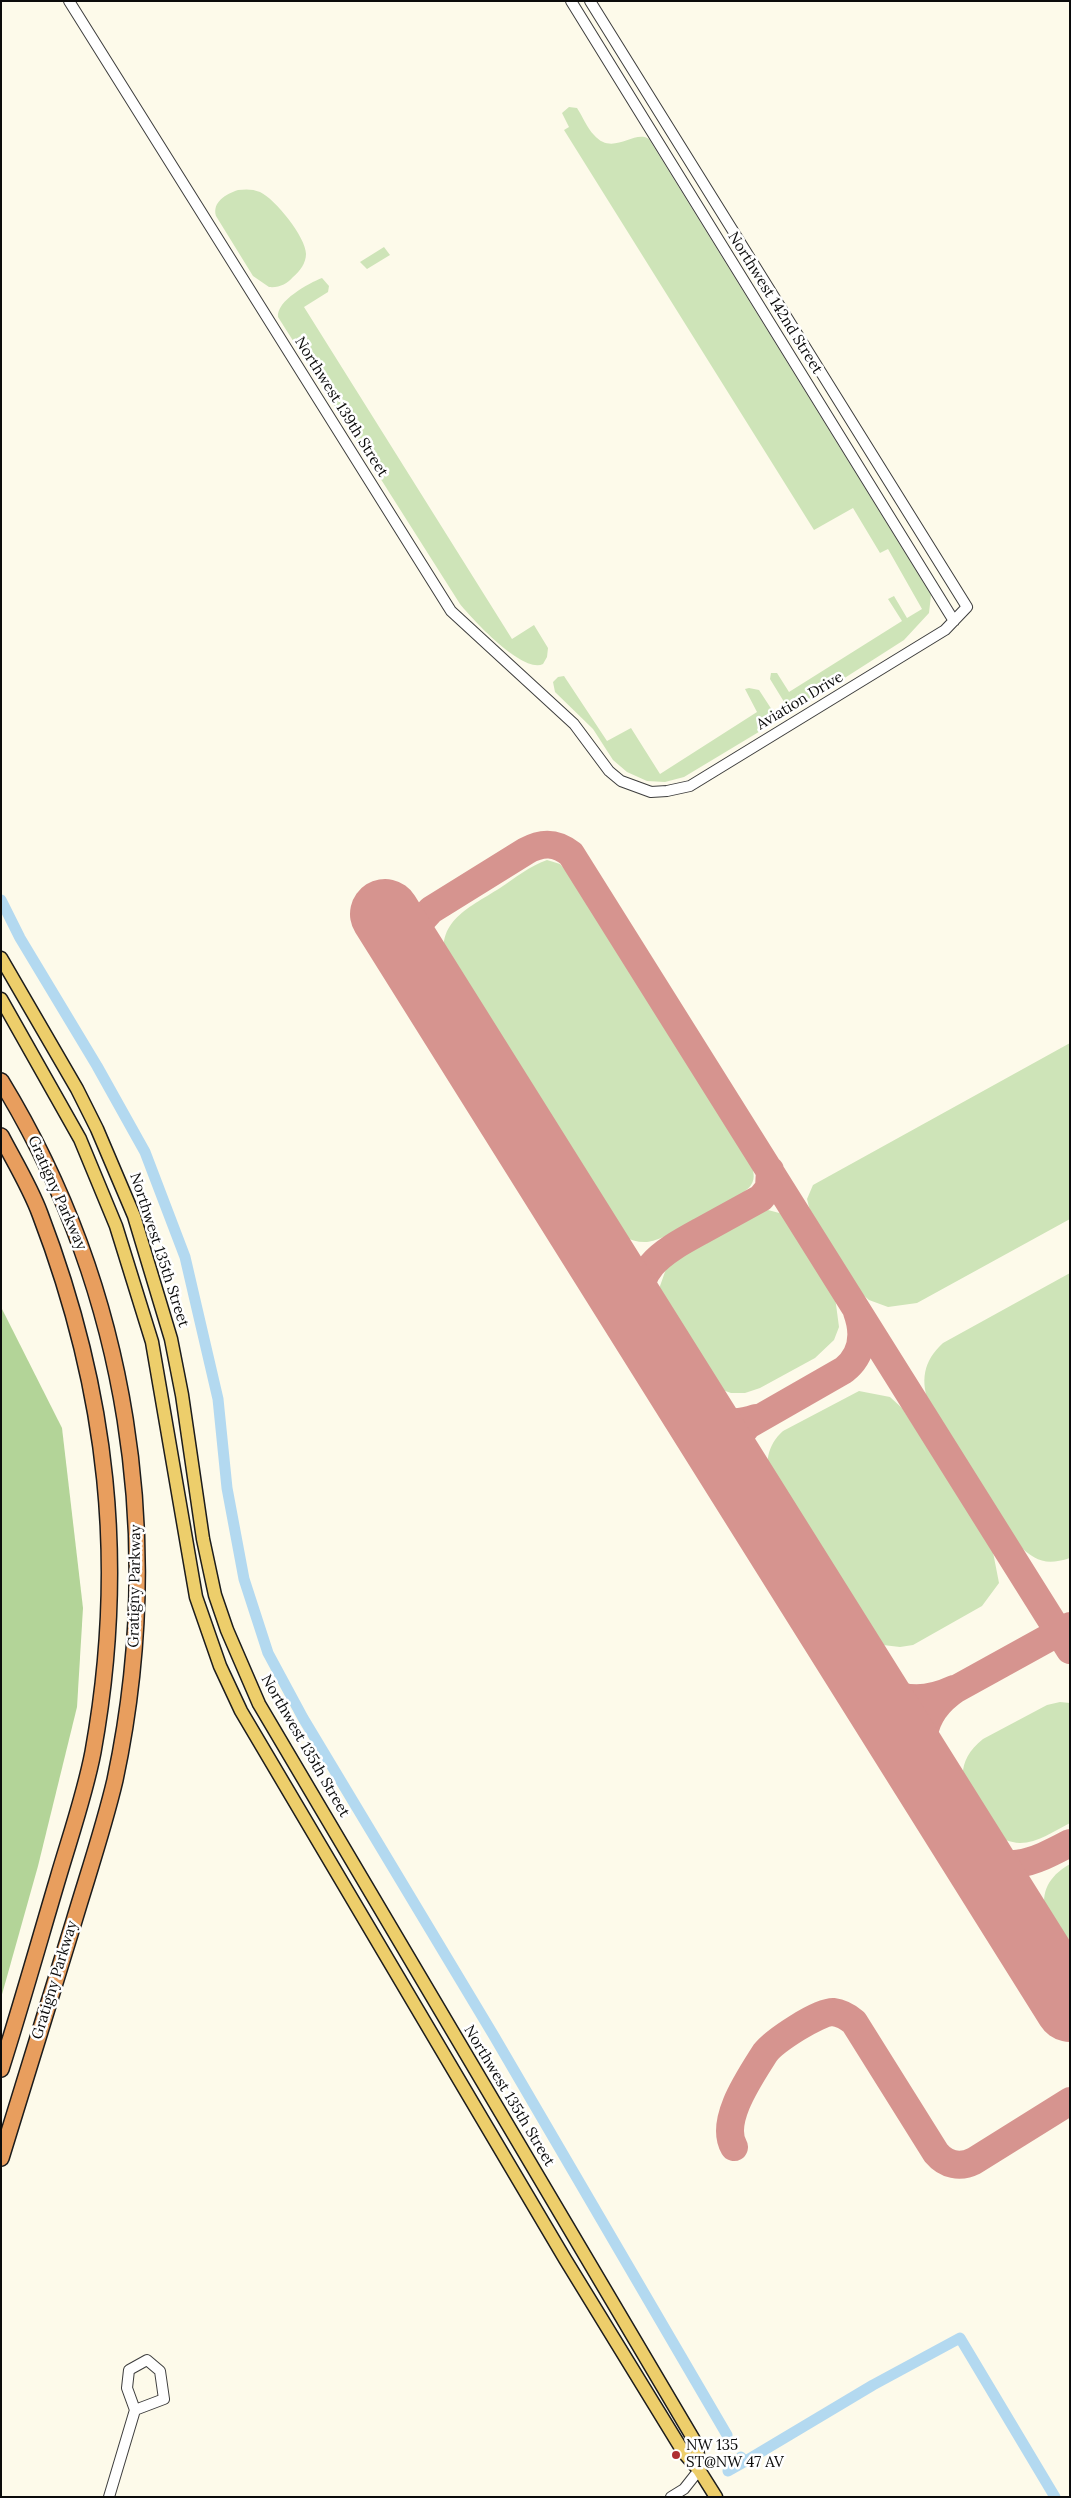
<!DOCTYPE html>
<style>
body{margin:0}
#map{position:relative;width:1071px;height:2498px;overflow:hidden;background:#fdfaea;font-family:Lora,serif}
canvas{display:block}
.frame{position:absolute;inset:0;border:2px solid #0b0b0b;pointer-events:none}
</style>
<div id="map">
<canvas width="1071" height="2498"></canvas>
<div class="frame"></div>
</div>
<script>
const ctx = document.querySelector('canvas').getContext('2d');
ctx.lineJoin = 'round';
function paint(path, color) {
  ctx.fillStyle = color;
  ctx.fill(path, 'evenodd');
}
function stroke(path, color, width, dash) {
  ctx.strokeStyle = color;
  ctx.lineWidth = width;
  ctx.lineCap = dash ? 'butt' : 'round';
  ctx.setLineDash(dash || []);
  ctx.stroke(path);
}
function drawText(font, color, halo, rows, align = 'center') {
  ctx.font = font + ' Lora,serif';
  ctx.lineWidth = 5;
  ctx.setLineDash([]);
  ctx.textBaseline = 'middle';
  ctx.strokeStyle = halo;
  ctx.fillStyle = color;
  for (const [text, x, y, turn = 0] of rows) {
    ctx.save();
    ctx.translate(x, y);
    ctx.rotate((+turn || 0) * Math.PI / 180);
    ctx.textAlign = isNaN(turn) ? turn : align;
    if (halo) ctx.strokeText(text, 0, 0);
    ctx.fillText(text, 0, 0);
    ctx.restore();
  }
}
paint(new Path2D(`
 M569,107L577,108C583,117 587,128 594,135C613,157 634,129 649,139L931,595L929,613L904,640L793,711L789,710L770,679L771,673H777L789,692L902,621L888,599L894,596L907,618L922,609L888,549L880,553L853,508L814,530L564,130L569,127L562,113Z
 M238,190C246,189 253,189 260,192C275,199 306,237 306,254C306,263 300,271 293,277C287,284 279,288 269,287L253,276L216,216C212,202 226,194 238,190Z
 M384,247L390,255L367,269L360,262Z
 M322,278L329,286L328,292L304,307L512,639L534,625L548,648L547,657L543,664C523,674 472,619 460,604L278,317C276,301 309,283 322,278Z
 M564,676L607,741L631,728L660,774L757,712L745,689L749,688L759,690L774,713L777,721L684,777L665,782L647,781L627,772L613,760L593,729L555,692L553,682L558,677Z
 M547,860L560,864L571,877L751,1163C753,1170 756,1178 751,1185C742,1199 665,1241 647,1242C631,1243 617,1234 606,1223L448,970C431,923 467,909 500,888C515,878 530,866 547,860Z
 M1070,1043V1219L917,1303L888,1307L869,1300L861,1293L811,1215L807,1199L813,1185Z
 M768,1210L783,1214L835,1297L839,1327L834,1340L815,1358L760,1388L745,1393H731L714,1387L701,1374L662,1313L659,1293L660,1286L666,1269L680,1256L753,1216Z
 M1070,1273V1558C1045,1566 1036,1561 1017,1544L930,1406C920,1382 923,1361 943,1343Z
 M859,1391L890,1397L902,1408L992,1547L999,1583L982,1606L913,1645L900,1647L883,1645L866,1635L860,1628L771,1485C764,1465 767,1445 783,1431Z
 M1060,1702L1070,1703V1823C1054,1831 1038,1843 1020,1843C1000,1842 987,1830 977,1814C959,1787 955,1761 983,1739L1047,1705Z
 M1070,1864V1963C1049,1930 1024,1890 1070,1864Z`), '#cee4b8');
paint(new Path2D(`
 M1,1307L62,1428L83,1608L77,1707L38,1866L1,1998Z`), '#b3d498');
stroke(new Path2D(`
 M1,900L20,938L97,1066L145,1152L185,1257L218,1399L227,1488L244,1579L268,1653L303,1718L494,2036L727,2435
 M741,2457L744,2462L873,2385L960,2338L1055,2497
 M728,2471L744,2462`), '#b3d9f0', 11);
stroke(new Path2D(`
 M407,949L421,921L431,910L526,851C542,842 556,842 571,854L1070,1650
 M640,1320C631,1269 661,1253 701,1231C721,1220 741,1209 761,1198L769,1188L770,1170
 M690,1400C710,1420 728,1428 756,1418
 M739,1480C732,1459 733,1442 748,1425L844,1370C863,1355 865,1334 857,1312
 M856,1666C886,1697 913,1708 954,1689
 M935,1792C917,1752 916,1716 956,1689L1070,1626
 M968,1844C1001,1879 1034,1862 1070,1843
 M734,2147C719,2121 750,2077 765,2053C774,2041 818,2012 833,2012C841,2013 848,2017 854,2022L936,2153C946,2165 960,2168 974,2161L1070,2101`), '#d6948f', 28);
stroke(new Path2D(`
 M385,914L1070,2007`), '#d6948f', 70);
const minor = new Path2D(`
 M69,1L451,611L574,724L609,771L621,781L651,792L667,791L690,786L945,630L967,607L590,1
 M571,1L954,621
 M109,2497L135,2410L127,2388L129,2370L147,2360L160,2371L164,2399L135,2410
 M671,2497L684,2489L699,2470`);
const major = new Path2D(`
 M1,958L77,1089L97,1129L134,1216L171,1339L182,1395L203,1539L215,1595L227,1630L259,1704L697,2445L699,2470
 M1,999L80,1139L116,1226L152,1342L196,1597L220,1666L241,1711L565,2259L684,2453L699,2470L716,2497`);
const highway = new Path2D(`
 M1,1081C129,1291 166,1540 115,1780C104,1827 88,1874 74,1921C50,2000 25,2079 1,2158
 M1,1136C14,1161 30,1187 40,1214C108,1392 127,1564 93,1752C85,1794 70,1837 58,1878C39,1942 21,2006 1,2069`);
stroke(minor, '#3e3e3e', 12);
stroke(major, '#1c1c1c', 15);
stroke(highway, '#1c1c1c', 18);
stroke(minor, '#fff', 10);
stroke(major, '#edce6b', 12);
stroke(highway, '#e89e5e', 15);
for (const [x, y, r, color] of [
 [676,2455,5,"#af2f34"]
]) {
  const dot = new Path2D();
  dot.arc(x, y, r, 0, 2 * Math.PI);
  ctx.fillStyle = color;
  ctx.fill(dot);
  stroke(dot, '#fff', 2);
}
drawText('15px', '#0b0b0b', '#fff', [
 ["Northwest 142nd Street",775,303,58],
 ["Northwest 139th Street",341,407,58],
 ["Aviation Drive",800,701,-31],
 ["Gratigny Parkway",57,1193,66],
 ["Northwest 135th Street",159,1250,72],
 ["Gratigny Parkway",135,1586,-89],
 ["Northwest 135th Street",305,1746,60],
 ["Gratigny Parkway",55,1980,-73],
 ["Northwest 135th Street",509,2096,59]
]);
drawText('15px', '#0b0b0b', '#fff', [
 ["NW 135",686,2446],
 ["ST@NW 47 AV",686,2463]
], 'left');
</script>
